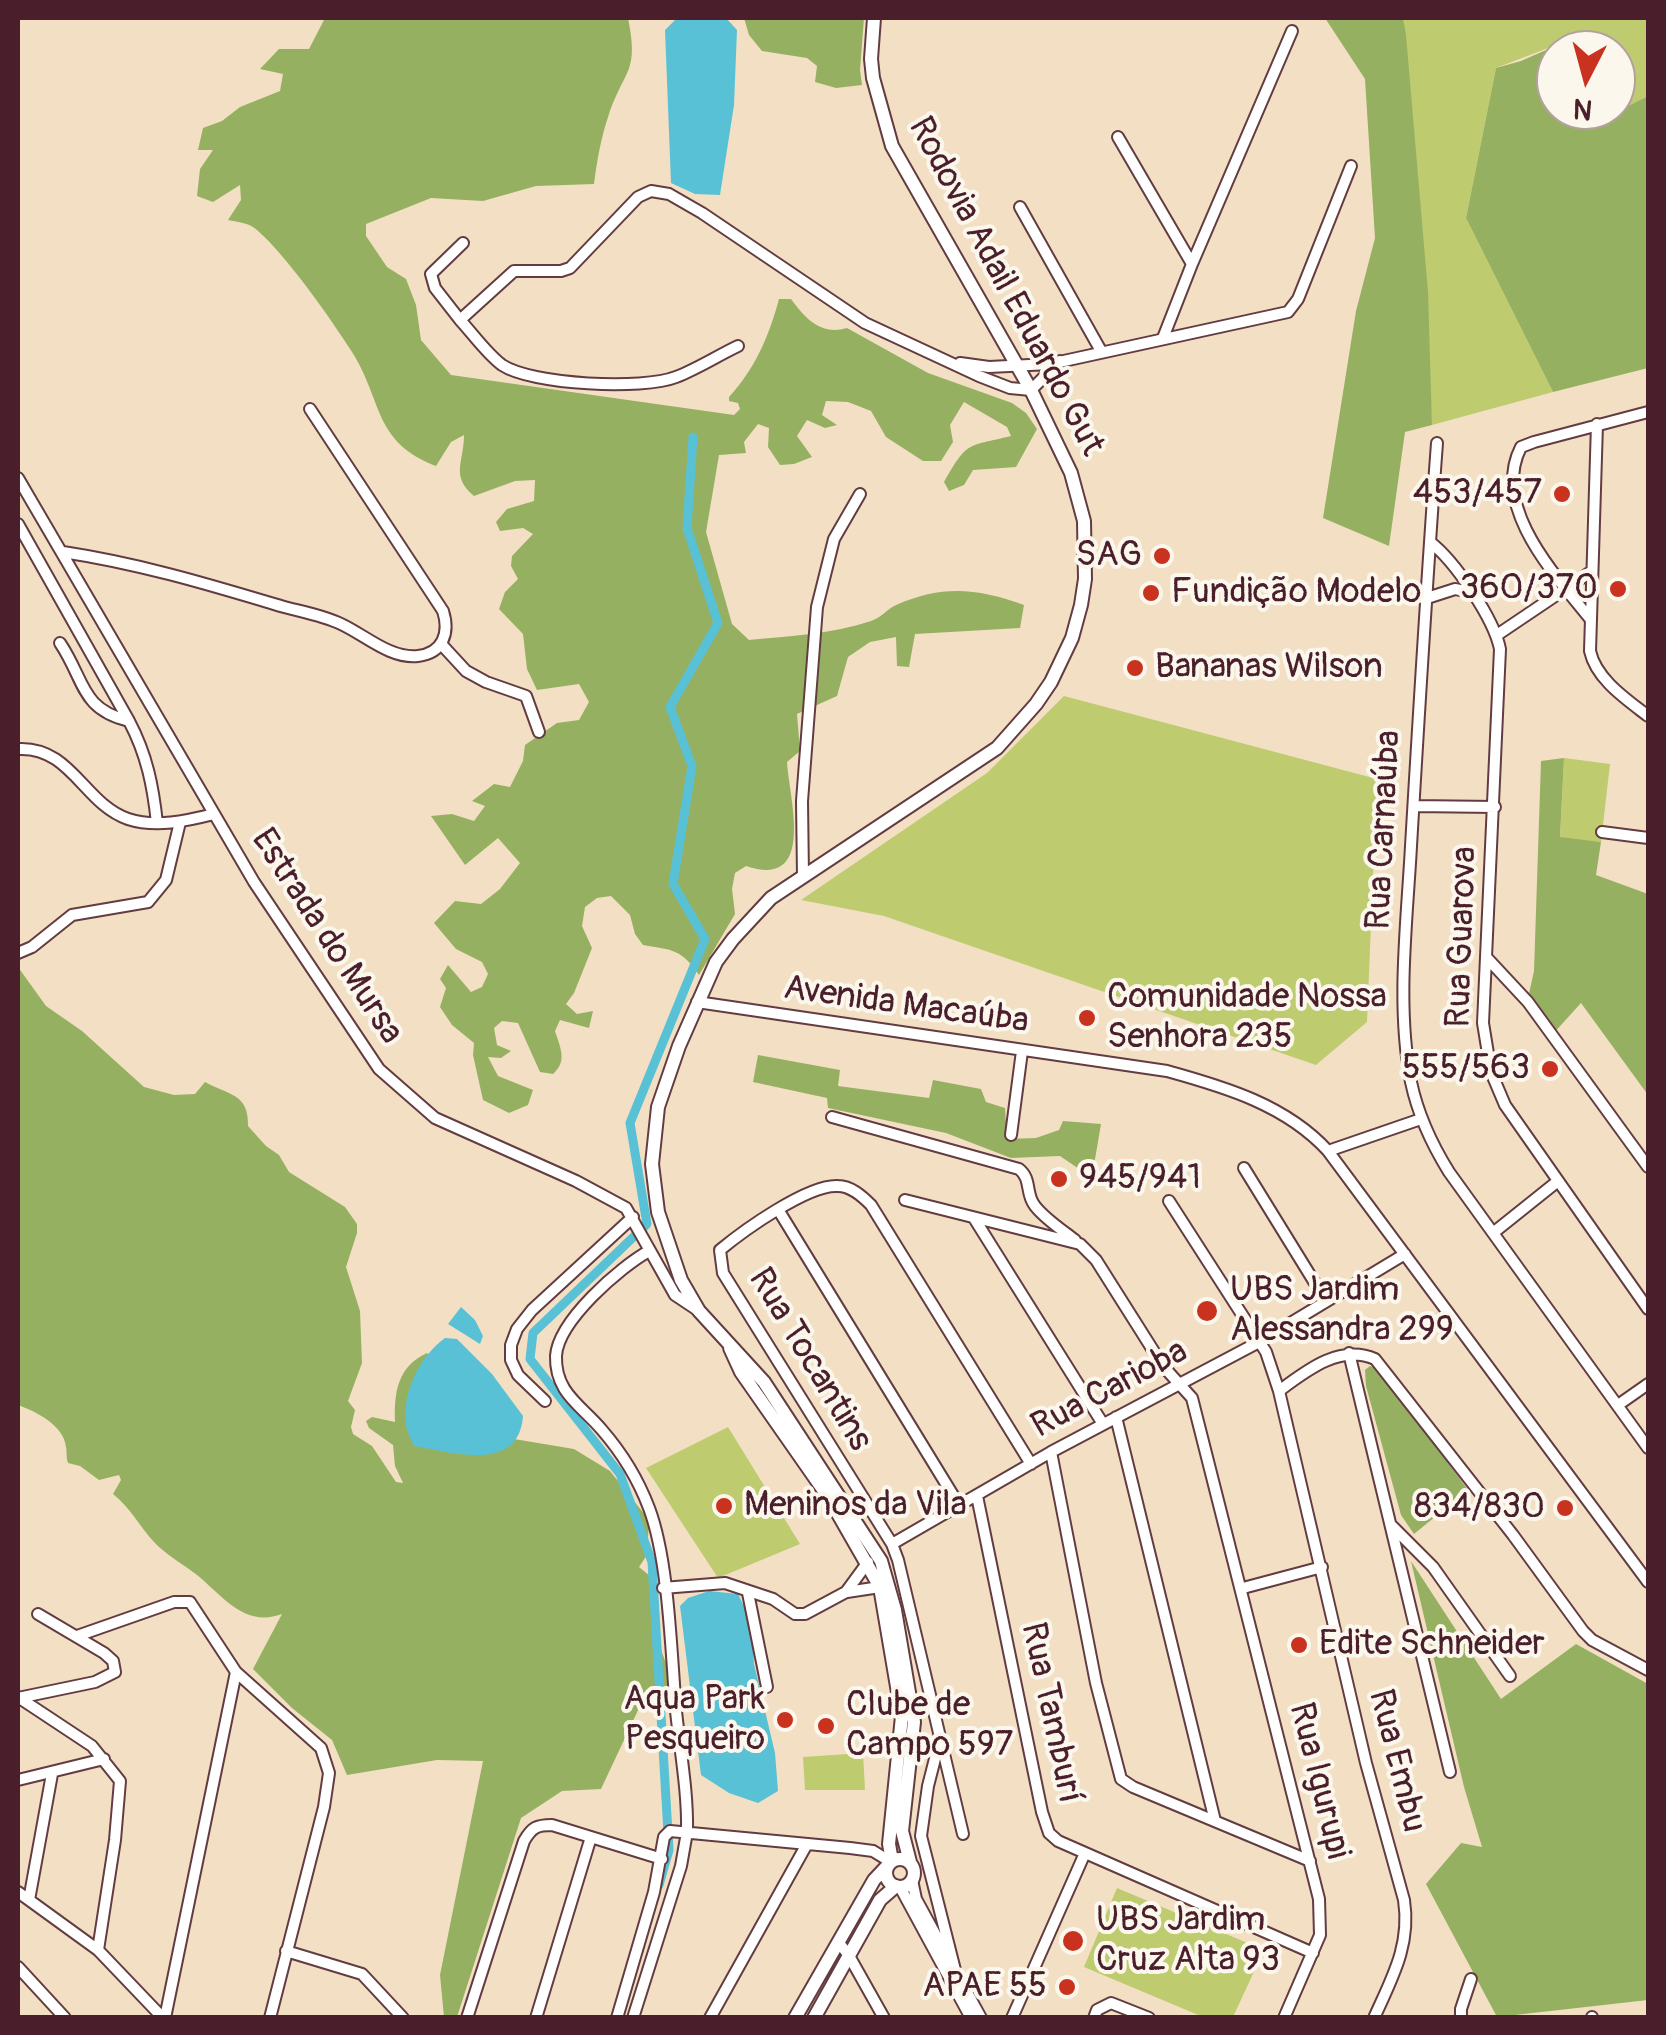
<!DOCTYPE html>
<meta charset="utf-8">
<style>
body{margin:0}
#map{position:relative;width:1666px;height:2035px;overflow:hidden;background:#f3dfc3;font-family:Pangolin,sans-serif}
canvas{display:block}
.frame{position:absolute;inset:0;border:20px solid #4a1f2b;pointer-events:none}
.north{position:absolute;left:1536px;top:30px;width:100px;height:100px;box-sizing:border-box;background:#fbf7ec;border:2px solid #b4a19f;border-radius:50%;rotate:186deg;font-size:28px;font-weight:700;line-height:40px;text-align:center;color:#4a1f2b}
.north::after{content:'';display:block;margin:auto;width:35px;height:45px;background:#c8321e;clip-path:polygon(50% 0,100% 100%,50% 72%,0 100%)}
</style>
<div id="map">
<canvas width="1666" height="2035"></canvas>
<div class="frame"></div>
<div class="north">N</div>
</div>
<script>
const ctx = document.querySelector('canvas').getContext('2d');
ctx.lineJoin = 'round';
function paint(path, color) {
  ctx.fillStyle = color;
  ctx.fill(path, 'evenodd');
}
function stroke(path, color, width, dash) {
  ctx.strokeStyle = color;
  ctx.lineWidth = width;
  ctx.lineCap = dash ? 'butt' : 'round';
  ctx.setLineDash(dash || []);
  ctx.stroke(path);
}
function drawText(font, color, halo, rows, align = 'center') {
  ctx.font = font + ' Pangolin,sans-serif';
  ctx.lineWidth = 8;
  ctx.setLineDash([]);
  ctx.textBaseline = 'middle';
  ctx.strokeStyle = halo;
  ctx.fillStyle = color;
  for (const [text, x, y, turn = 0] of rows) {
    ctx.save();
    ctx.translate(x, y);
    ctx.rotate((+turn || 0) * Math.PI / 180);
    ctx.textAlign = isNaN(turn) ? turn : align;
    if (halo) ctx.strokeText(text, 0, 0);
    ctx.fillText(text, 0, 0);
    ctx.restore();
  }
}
paint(new Path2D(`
 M1403,18H1648V96L1622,109L1616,106V50H1580L1569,40L1496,68L1466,218L1553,392L1432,425Z
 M1064,696L1377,779L1367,1022L1316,1065L884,916L801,900L987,773Z
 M1564,758L1610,764L1601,842L1560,838Z
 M728,1427L800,1544L718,1578L646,1468Z
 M863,1753L865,1790H805L803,1757Z
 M1117,1888L1264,1950L1233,2017H1203L1084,1967Z`), '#becc6f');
paint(new Path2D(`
 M325,18H628C639,73 625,68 609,114C601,137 597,161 594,184L536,186L483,201L431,198L366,224V236L387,267L406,279L416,305L421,340L451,375L734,415L740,409L738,403L729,401V397C755,369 769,336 779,299H791C805,318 821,336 847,328L928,373L1012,403L1026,413L1037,429L1016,467L973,470L964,485L949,491L944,482C968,440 967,447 1011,436L1007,427L964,402L950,425L953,442L941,461H923L886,437L871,411L848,402L826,401L822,415L837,425L825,428L807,420L797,436L812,457L794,464L780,465L768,447L769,428L758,424L744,442L746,453L719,455L706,532L732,624L749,640C790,636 831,634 871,621C881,618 887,609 896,605C943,585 976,588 1024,605L1020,628L915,634L909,667L897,666L896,637L870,642L848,657L837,696L797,714L800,751L787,762C789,798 817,890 746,866L735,873L732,889L735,914L699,975C681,949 673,950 643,945L635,934L630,915L611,896L597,898L585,907L582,926L592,948L574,993L566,1004L577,1014L593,1011L589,1028L560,1020L555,1031C560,1047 568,1061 553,1074L540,1072L518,1023L502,1021L494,1028L497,1045L511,1051L501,1058L488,1057L498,1076L533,1090L528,1105L509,1113L483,1100L473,1055L474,1043L452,1025L440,1007L446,988L440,979L448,965L471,992L482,987L488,974L482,962L456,949L434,923L455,901L481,904L500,889L520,863L498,838L465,865L431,816L452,814L474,821L485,806L472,801L494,784L510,787L523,761L525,745L557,723L579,720L589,702L579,684L537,690L527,669L523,634L499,609L505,592L518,579L511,566L512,556L533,534L523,528L500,531L496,522L507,509L534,501L535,480L515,481L474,496C450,476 464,462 464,435L451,442L436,466C373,442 383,401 352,352C331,319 286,255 257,230C250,223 238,222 228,220L241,200L240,185L213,202L197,196L200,169L213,150H198L203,128L222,121L240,107L280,91L283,74L260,69L279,49H309Z
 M744,18H864L860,70L862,85L836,88L815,82L817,66L807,58L762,51L749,35Z
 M1325,18H1403L1406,35L1428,292L1432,425L1405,432L1389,546L1323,518L1356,311L1375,238L1365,79Z
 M1569,40L1580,50H1556V110H1616V106L1622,109L1648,96V368L1553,392L1466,218L1496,68L1521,61Z
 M1564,758L1560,837L1601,842L1596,875L1648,894V1095L1581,1003L1552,1035L1528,998L1534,971L1541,761Z
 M18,967L46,1006L82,1031L144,1087L174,1095L195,1094L205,1082C228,1095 249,1093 248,1126L266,1146L279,1155L289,1172L345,1207L357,1224V1233L346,1267L360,1311L362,1363L348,1401L355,1410L351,1427L353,1434L372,1446L396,1482L403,1483L395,1466L393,1445L369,1428L366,1421L372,1417L395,1422C394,1393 397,1367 427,1353L514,1439L574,1449L610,1471L649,1520L647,1555L639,1567L650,1576L653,1584L660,1647L673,1682L640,1706L601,1789L562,1791L521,1818L457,2017H444L440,1975L483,1761L437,1760L347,1775L332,1740L292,1708L253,1669L282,1614C244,1628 223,1596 197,1575C183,1564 166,1555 154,1542C140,1527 130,1507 113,1494L121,1480L119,1475L99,1480L80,1466L68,1463C66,1457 67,1452 66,1447C64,1425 35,1411 18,1405Z
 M758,1055L840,1070L838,1086L929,1098L933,1080L981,1089L986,1102L1005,1108L1007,1139L1036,1138L1059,1130L1063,1121L1101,1124L1093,1171L1085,1173L1060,1156L1011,1158L946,1133L828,1108L827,1098L753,1082Z
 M1370,1366L1378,1368L1468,1490L1414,1534L1401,1515L1366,1386L1365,1370Z
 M1411,1561L1501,1699L1576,1644L1648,1684V2000L1497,2017L1426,1884L1461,1843L1482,1847L1464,1787Z`), '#96b062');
paint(new Path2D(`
 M677,18H726L737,30L734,105L720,195L695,194L671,183L665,30Z
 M461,1307L475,1320L483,1336L480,1344L448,1324Z
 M445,1338L457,1339L492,1374L523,1416C519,1474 450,1452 414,1446C411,1439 406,1430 406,1423C402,1391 421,1355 445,1338Z
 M709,1591L738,1594L752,1623L754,1664L775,1753L778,1791L758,1803L729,1793L701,1775L680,1606L688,1598Z`), '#59c1d6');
stroke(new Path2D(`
 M659,1885L669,1850L652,1562L620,1474L530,1359L533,1333L647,1224L630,1123L705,939L673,884L692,766L670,707L718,623L687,528L693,437`), '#59c1d6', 9);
const minor = new Path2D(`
 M1118,137L1192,264
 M1020,207L1101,351
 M463,243L431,274L435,288L460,320L514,271H561L570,268L638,197L651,191L669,194L702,213L865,323L979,376L1010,388L1031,390L1060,361
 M460,320C473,334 487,354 502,365C532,385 643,390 676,377C697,369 717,356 738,346
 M1163,338L1192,264L1292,31
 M960,363L989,367L1050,364L1288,312L1298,299L1351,166
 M1597,424L1590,651C1596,679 1626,699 1648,716
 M1437,443C1427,577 1419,711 1411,846C1407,922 1396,1006 1411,1082C1418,1115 1431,1143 1449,1172L1648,1448
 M18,478L254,882L379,1069L435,1118L576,1181L626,1208L675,1295L699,1311
 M18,524L129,721
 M1430,542C1455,561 1494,619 1500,649L1483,1023L1491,1072L1505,1105L1648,1309
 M63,552C136,563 204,583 274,604C296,611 320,614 341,624C365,635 390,659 418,656C443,653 450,633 443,611L310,409
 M1424,599L1455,589L1470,592
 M1591,620C1556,576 1490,507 1521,447L1534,442L1648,412
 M1497,635L1592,571
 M60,643C85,680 80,709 129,721C147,755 153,786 157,823
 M442,645L466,671L486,682L526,696L539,732
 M18,749C71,746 84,804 128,819C156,828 186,821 214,814
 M1414,806L1495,807
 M1602,832L1648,838
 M803,876L802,801L817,607L834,539L860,494
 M18,953L32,947L72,915L148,902L166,880L180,822
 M1487,958L1528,1002L1648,1167
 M697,1002L1167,1071C1225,1087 1286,1105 1328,1151L1648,1582
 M832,1117L1019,1169C1032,1179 1025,1194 1035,1206C1045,1219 1062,1230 1075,1240
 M1011,1135L1022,1051
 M1328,1151L1421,1119
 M1244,1168L1326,1301
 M905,1200L1080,1244L1096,1260L1163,1366L1192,1398L1319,1899L1320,1935L1284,2018
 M1169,1201L1266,1352L1279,1391L1366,1763L1404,1900C1411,1945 1392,1978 1374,2018
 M779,1211L959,1505
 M974,1218L1103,1424
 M1493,1233L1558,1181
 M1349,1353L1450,1772
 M1279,1391C1307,1370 1340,1344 1375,1359L1513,1535L1583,1631L1592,1640L1648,1670
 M545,1401L518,1375L511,1360V1345L517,1329L532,1310L633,1217
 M1618,1405L1648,1384
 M1116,1417L1215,1821
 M1051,1452L1096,1683L1121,1779L1133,1787L1310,1861
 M977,1496L1042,1812L1049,1833L1058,1841L1313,1953
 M1392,1526L1433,1567L1510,1676
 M892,1544L1051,1452L1259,1342L1405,1254
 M663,1588L725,1583L773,1599L795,1614H805L846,1592L868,1562
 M1243,1588L1322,1567
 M847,1592L880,1587
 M748,1593L767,1687
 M77,1636L174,1602H190L236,1672L321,1748L329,1773L324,1807L270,2018
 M18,1697L92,1746L120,1781L115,1840L98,1950
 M18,1698L95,1682L115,1672L113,1661L104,1653L38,1614
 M939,1743L928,1786L921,1836L955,1970
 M18,1780L104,1759
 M963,1834L898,1560L892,1544L723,1273L720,1250C743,1231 808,1184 838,1186C851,1186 862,1196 871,1205L1031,1464
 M912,1880L916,1899L981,2018
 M900,1887L971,2018
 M18,1892L98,1950L163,2018
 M29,1900L52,1774
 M838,1942L848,1954L884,2018
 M286,1951L362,1974L403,2018
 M18,1967L65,2018
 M165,2018L236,1672
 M467,2018L524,1841C532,1827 537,1825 552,1825L662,1859
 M536,2018L591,1837
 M617,2018L654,1892L664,1837L670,1831L850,1848L873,1851L891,1862
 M633,2018L681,1866L687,1832C688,1792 680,1750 676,1711C671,1652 669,1561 649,1508C638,1479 622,1453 602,1430C581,1405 555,1393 556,1356C558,1321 620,1267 649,1251
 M710,2018L807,1844
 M1012,2018L1085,1853
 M1094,2018L1097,2010L1111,2003L1149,2018
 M1461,2018V2009L1471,1979
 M1592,2018V2017`);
const major = new Path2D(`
 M874,18L871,59L873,78L892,146L1031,390L1071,473L1084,521L1085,579L1081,605L1072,638L1051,682L1036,704L997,748L771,898L733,939L716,962L679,1046L658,1107L652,1164L658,1212L681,1280L699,1311L764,1382L881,1561L895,1610L914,1722L902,1831L910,1862
 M730,1348L741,1372L829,1498L880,1587L902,1716L889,1844L892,1861
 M886 1873a14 14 0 1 1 28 0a14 14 0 1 1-28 0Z
 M795,2018L874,1880L889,1864
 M814,2018L880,1900L896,1886`);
stroke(minor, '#633c42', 14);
stroke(major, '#633c42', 16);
stroke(minor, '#fff', 10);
stroke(major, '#fff', 12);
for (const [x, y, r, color] of [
 [1562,494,10,"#c8321e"],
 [1162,556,10,"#c8321e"],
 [1618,589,10,"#c8321e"],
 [1151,593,10,"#c8321e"],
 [1135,668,10,"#c8321e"],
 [1087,1018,10,"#c8321e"],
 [1550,1069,10,"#c8321e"],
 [1059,1179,10,"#c8321e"],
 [1207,1311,12,"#c8321e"],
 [724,1506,10,"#c8321e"],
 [1565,1508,10,"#c8321e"],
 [1299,1645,10,"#c8321e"],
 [785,1720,10,"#c8321e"],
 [826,1726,10,"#c8321e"],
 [1073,1941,12,"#c8321e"],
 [1067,1987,10,"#c8321e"]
]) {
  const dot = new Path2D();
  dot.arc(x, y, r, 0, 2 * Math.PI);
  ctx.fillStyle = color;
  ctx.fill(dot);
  stroke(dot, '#fbf7ec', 4);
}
drawText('35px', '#4a1f2b', '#fbf7ec', [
 ["Rodovia Adail Eduardo Gut",1005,287,62],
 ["Rua Carnaúba",1385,830,-87],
 ["Estrada do Mursa",326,937,57],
 ["Rua Guarova",1463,937,-88],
 ["Avenida Macaúba",906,1006,8],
 ["Rua Tocantins",809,1360,59],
 ["Rua Carioba",1110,1390,-28],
 ["Rua Tamburí",1050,1713,78],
 ["Rua Embu",1396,1761,76],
 ["Rua Igurupi",1318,1781,76]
]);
drawText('35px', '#4a1f2b', '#fbf7ec', [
 ["453/457",1542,494,"right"],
 ["SAG",1142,556,"right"],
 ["360/370",1598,589,"right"],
 ["Fundição Modelo",1171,593],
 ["Bananas Wilson",1155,668],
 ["Comunidade Nossa",1107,998],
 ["Senhora 235",1107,1038],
 ["555/563",1530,1069,"right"],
 ["945/941",1079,1179],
 ["UBS Jardim",1230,1291],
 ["Alessandra 299",1230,1331],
 ["Meninos da Vila",744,1506],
 ["834/830",1545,1508,"right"],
 ["Edite Schneider",1319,1645],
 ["Aqua Park",765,1700,"right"],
 ["Pesqueiro",765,1740,"right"],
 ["Clube de",846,1706],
 ["Campo 597",846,1746],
 ["UBS Jardim",1096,1921],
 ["Cruz Alta 93",1096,1961],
 ["APAE 55",1047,1987,"right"]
], 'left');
</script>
